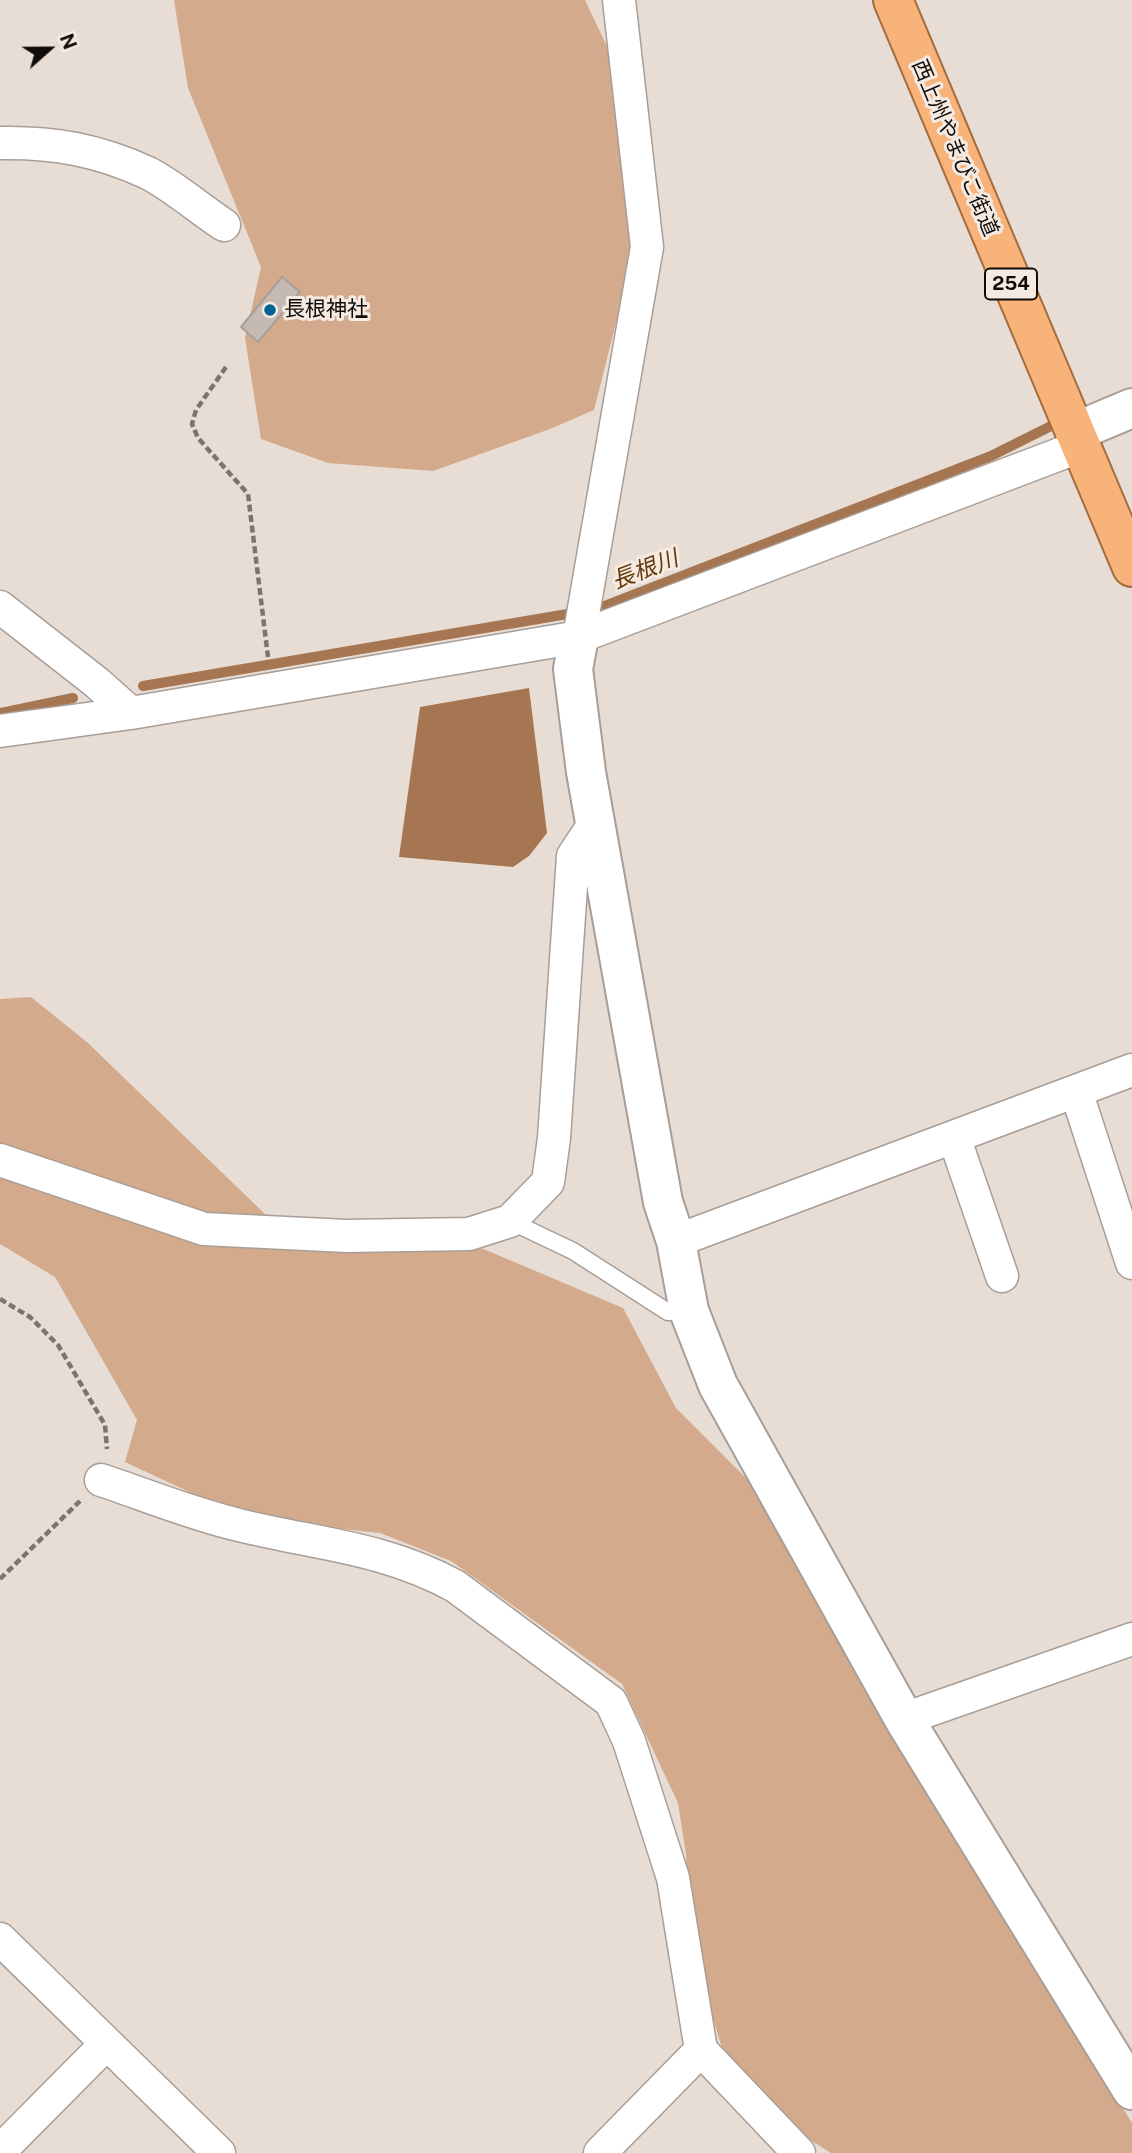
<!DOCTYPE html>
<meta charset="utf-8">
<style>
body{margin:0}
#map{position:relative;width:1132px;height:2153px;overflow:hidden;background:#e8ddd5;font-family:"Public Sans",sans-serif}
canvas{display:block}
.north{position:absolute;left:14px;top:14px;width:70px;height:70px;-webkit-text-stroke:5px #f5eae2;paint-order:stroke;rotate:69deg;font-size:19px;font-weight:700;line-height:28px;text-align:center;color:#0f0c09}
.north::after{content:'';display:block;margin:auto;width:24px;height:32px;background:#0f0c09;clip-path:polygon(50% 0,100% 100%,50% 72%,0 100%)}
</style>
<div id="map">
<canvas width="1132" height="2153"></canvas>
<div class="north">N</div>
</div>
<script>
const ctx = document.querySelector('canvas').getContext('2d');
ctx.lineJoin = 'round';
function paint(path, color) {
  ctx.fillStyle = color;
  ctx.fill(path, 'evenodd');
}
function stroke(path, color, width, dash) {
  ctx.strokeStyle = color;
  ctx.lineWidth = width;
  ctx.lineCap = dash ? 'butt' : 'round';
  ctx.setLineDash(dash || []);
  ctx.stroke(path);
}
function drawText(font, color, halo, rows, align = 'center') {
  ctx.font = font + ' "Public Sans","Noto Sans JP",sans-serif';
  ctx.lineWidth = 6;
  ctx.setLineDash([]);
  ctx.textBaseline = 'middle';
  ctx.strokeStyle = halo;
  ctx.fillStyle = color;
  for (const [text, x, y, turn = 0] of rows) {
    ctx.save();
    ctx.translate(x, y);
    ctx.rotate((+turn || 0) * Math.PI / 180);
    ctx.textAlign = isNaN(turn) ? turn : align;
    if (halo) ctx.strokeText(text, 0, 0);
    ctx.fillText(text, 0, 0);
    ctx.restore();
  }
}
paint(new Path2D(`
 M174,0H585L621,76L642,220L594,410L550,429L433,471L328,463L261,439L245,338L261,267L188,88Z
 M31,997L88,1043L266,1215L448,1234L623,1308L676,1408L747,1479L918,1775L1132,2123V2153H831L767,2113L724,2055L690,1941L686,1854L678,1803L622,1684L451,1561L380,1533L247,1519L125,1462L137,1420L55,1277L0,1244V999Z`), '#d3aa8b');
paint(new Path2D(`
 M529,688L547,833L529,856L513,867L399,857L420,707Z`), '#a57651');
stroke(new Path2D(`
 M143,686L597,609L991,456L1061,421
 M0,713L73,698`), '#a57651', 10);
const building = new Path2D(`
 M282,277L300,292L258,342L241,327Z`);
paint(building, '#c4bab2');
stroke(building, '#a99f98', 2);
const service = new Path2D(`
 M510,1221L573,1251L668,1312L689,1311`);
const minor = new Path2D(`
 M0,143C54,142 98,150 148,173C173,186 200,209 224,225
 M0,607L96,682L131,713
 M579,637L647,247L619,0
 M0,731L131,713L579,637L1081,446
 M1076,1091L1132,1263
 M954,1137L1002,1276
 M0,1160L204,1229L347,1236L469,1234L510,1221L548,1182L554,1138L573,856L595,823
 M676,1241L1132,1070
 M101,1480C146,1495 192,1514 239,1525C315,1544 384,1547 455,1586L611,1702L629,1741L673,1878L701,2050L799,2153
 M904,1719L1132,1639
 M0,1939L219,2153
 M0,2151L106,2044
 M600,2153L701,2050`);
const tertiary = new Path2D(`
 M1075,432L1132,408
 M579,637L573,669L586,772L663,1202L676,1241L689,1311L718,1385L904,1719L1132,2090`);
const trunk = new Path2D(`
 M893,0L1132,567`);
stroke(service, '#a89e97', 19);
stroke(minor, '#a89e97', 35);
stroke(tertiary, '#a89e97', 42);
stroke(trunk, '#a46c3d', 42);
stroke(new Path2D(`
 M226,367L196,410L192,424L198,438L248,494L268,657
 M0,1299L30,1317L58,1345L105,1425L107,1449
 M0,1579L80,1501`), '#7b746f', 4.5, [7, 3.5]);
stroke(service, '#fff', 16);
stroke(minor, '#fff', 32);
stroke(tertiary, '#fff', 38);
stroke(trunk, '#f7b37a', 38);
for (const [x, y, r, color] of [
 [270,310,7,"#006392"]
]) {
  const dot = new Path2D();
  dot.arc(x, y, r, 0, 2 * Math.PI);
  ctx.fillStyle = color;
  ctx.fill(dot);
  stroke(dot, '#f5eae2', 2.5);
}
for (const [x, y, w] of [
 [1011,284,52]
]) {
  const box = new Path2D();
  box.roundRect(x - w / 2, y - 15.5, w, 31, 5);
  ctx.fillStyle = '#f5eae2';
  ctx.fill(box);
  stroke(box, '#0f0c09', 2);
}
drawText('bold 19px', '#0f0c09', null, [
 ["254",1011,284]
]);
drawText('21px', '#0f0c09', '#f5eae2', [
 ["西上州やまびこ街道",955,148,67]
]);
drawText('21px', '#0f0c09', '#f5eae2', [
 ["長根神社",284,310]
], 'left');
drawText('italic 23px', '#673809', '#f5eae2', [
 ["長根川",645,570,-21]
]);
</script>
